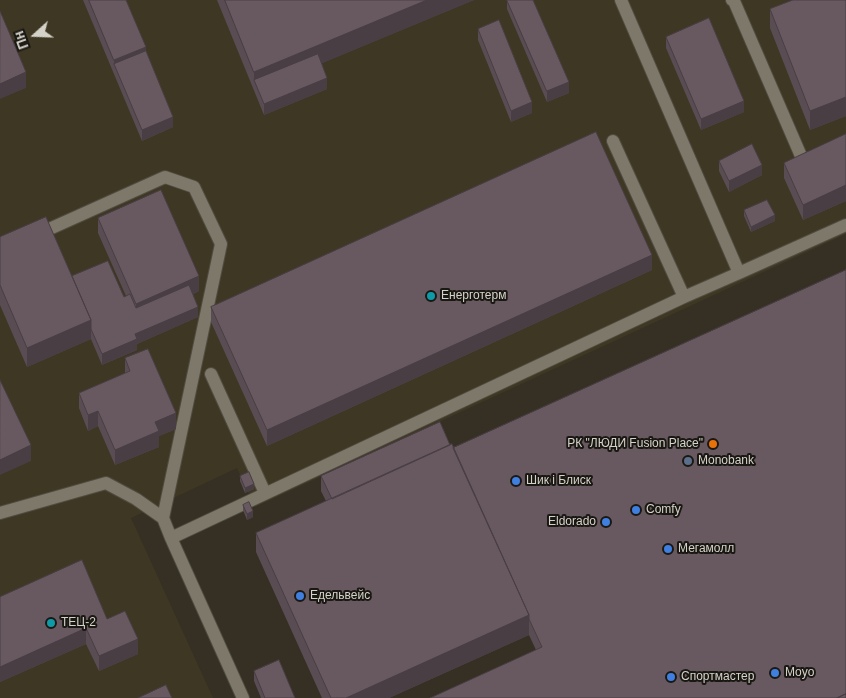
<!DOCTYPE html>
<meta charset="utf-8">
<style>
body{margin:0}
#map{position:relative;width:846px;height:698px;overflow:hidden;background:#353023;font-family:Helvetica,sans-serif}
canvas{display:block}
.north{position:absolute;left:10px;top:10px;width:50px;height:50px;-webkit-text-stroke:4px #1a1812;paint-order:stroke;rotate:250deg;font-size:14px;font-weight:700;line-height:20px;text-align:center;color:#d5d2ca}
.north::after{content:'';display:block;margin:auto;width:18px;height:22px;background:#d5d2ca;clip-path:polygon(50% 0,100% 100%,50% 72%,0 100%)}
</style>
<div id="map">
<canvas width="846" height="698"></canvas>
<div class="north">Пн</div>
</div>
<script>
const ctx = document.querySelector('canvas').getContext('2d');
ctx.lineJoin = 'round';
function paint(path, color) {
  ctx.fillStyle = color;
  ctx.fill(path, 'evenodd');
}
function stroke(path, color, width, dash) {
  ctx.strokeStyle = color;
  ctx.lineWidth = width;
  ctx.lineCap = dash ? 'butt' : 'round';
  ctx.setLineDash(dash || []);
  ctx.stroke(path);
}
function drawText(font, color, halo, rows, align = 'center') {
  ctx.font = font + ' Helvetica,sans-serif';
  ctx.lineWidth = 4;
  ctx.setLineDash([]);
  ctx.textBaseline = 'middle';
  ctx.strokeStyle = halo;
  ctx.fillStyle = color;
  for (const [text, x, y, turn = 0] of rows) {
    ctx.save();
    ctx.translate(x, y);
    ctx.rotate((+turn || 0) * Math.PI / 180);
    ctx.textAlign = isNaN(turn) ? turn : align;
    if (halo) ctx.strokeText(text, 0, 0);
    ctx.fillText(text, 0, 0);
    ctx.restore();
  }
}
paint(new Path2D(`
 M0,0H846V234L255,507L237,468L131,518L213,698H0Z`), '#3e3723');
const lane = new Path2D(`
 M621,0L739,273L846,225
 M732,0L734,1L801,156
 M613,141L684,297
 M36,235L165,177L194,187L221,244L163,518L171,538
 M211,374L265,493
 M0,513L106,483L136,499L163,518
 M243,698L171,538L684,297L739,273`);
stroke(lane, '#504c41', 14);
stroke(lane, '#7d7869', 12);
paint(new Path2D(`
 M83,0H126L173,127L142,141Z
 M217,0H474L322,63L327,89L264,115Z
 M507,0H533L569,93L547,102L507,9Z
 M846,0V116L810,130L770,28V9Z
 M478,29L532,113L511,122L478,40Z
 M666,37L744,112L701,130L666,48Z
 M846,134V201L803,220L784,178V163Z
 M719,161L762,175L729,192L719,171Z
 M744,210L775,221L751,232L744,216Z
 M98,218L199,291L193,294L198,317L137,344V350L102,365L91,339L27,367L0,305V237L72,276L124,297L126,296L98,233Z
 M652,270L267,446L211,322V307Z
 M125,358L176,429L159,436V447L115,465L98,426L88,431L79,408V393L125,373Z
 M450,445L453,448L846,698L536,650L529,635L389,698H322L256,552V533L326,501L321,491V476Z
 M240,476L254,489L245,493L240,481Z
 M243,505L253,517L247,520L243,510Z
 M0,597L107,619L138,654L99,671L86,644L0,682Z
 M254,671L295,698H261L254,681Z`), '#594d53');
paint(new Path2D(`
 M427,0H474L258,90L254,80V72Z
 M146,47V62L114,64V60Z
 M26,72V88L0,99V84Z
 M327,78V89L264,115V104Z
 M569,82V93L547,102V91Z
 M846,97V116L810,130V111Z
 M744,101V112L701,130V119Z
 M532,102V113L511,122V111Z
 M173,117V127L142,141V130Z
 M762,165V175L729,192V181Z
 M846,185V201L803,220V205Z
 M775,215V221L751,232V227Z
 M652,255V270L267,446V430Z
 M199,276V291L136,319V304Z
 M198,307V317L137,344V350L102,365V354L135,334Z
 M91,320V339L27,367V348Z
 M98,411V426L88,431V415Z
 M176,413V429L159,436V447L115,465V450L155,422Z
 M31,445V461L0,475V460Z
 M254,484V489L245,493V488Z
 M253,511V517L247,520V514Z
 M529,615V635L389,698H346Z
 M86,628V644L0,682V667Z
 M138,639V654L99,671V656Z`), '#493e44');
const building = new Path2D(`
 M89,0H126L146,47L114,60Z
 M225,0H427L254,72Z
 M507,0H533L569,82L547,91Z
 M793,0H846V97L810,111L770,9Z
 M0,11L26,72L0,84Z
 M709,18L744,101L701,119L666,37Z
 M499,20L532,102L511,111L478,29Z
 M146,51L173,117L142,130L114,64Z
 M318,54L327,78L264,104L254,80Z
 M596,132L652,255L267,430L211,307Z
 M846,134V185L803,205L784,163Z
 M752,144L762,165L729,181L719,161Z
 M161,190L199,276L136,304L98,218Z
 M767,200L775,215L751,227L744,210Z
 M46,217L91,320L27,348L0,285V237Z
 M108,261L124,297L130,294L136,308L189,285L198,307L135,334L137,339L102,354L91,329V320L72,276Z
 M846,270V694L837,698H430L542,647L529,619V615L453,448Z
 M148,349L176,413L155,422L159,431L115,450L98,411L88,415L79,393L130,371L125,358Z
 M0,380L31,445L0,460Z
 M440,422L450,445L332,499L321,476Z
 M452,444L529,615L346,698H331L256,533Z
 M249,472L254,484L245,488L240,476Z
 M249,502L253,511L247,514L243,505Z
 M82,560L107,619L125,611L138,639L99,656L86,628L0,667V597Z
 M279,660L295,698H265L254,671Z
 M166,685L172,698H138Z
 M846,694V698H837Z`);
paint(building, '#685961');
stroke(building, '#493e44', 1);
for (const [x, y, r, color] of [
 [431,296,5,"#0f9aa8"],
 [713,444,5,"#e8710a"],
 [688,461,5,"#5c6f8a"],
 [516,481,5,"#3f7fe0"],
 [636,510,5,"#3f7fe0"],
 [606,522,5,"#3f7fe0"],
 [668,549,5,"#3f7fe0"],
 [300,596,5,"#3f7fe0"],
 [51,623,5,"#0f9aa8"],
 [775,673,5,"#3f7fe0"],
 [671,677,5,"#3f7fe0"]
]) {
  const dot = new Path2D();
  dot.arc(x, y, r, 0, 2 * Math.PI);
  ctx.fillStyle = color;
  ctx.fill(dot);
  stroke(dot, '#1a1812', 2);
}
drawText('12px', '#d5d2ca', '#1a1812', [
 ["Енерготерм",441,296],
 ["РК \"ЛЮДИ Fusion Place\"",703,444,"right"],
 ["Monobank",698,461],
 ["Шик і Блиск",526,481],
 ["Comfy",646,510],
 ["Eldorado",596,522,"right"],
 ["Мегамолл",678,549],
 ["Едельвейс",310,596],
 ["ТЕЦ-2",61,623],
 ["Moyo",785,673],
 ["Спортмастер",681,677]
], 'left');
</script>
